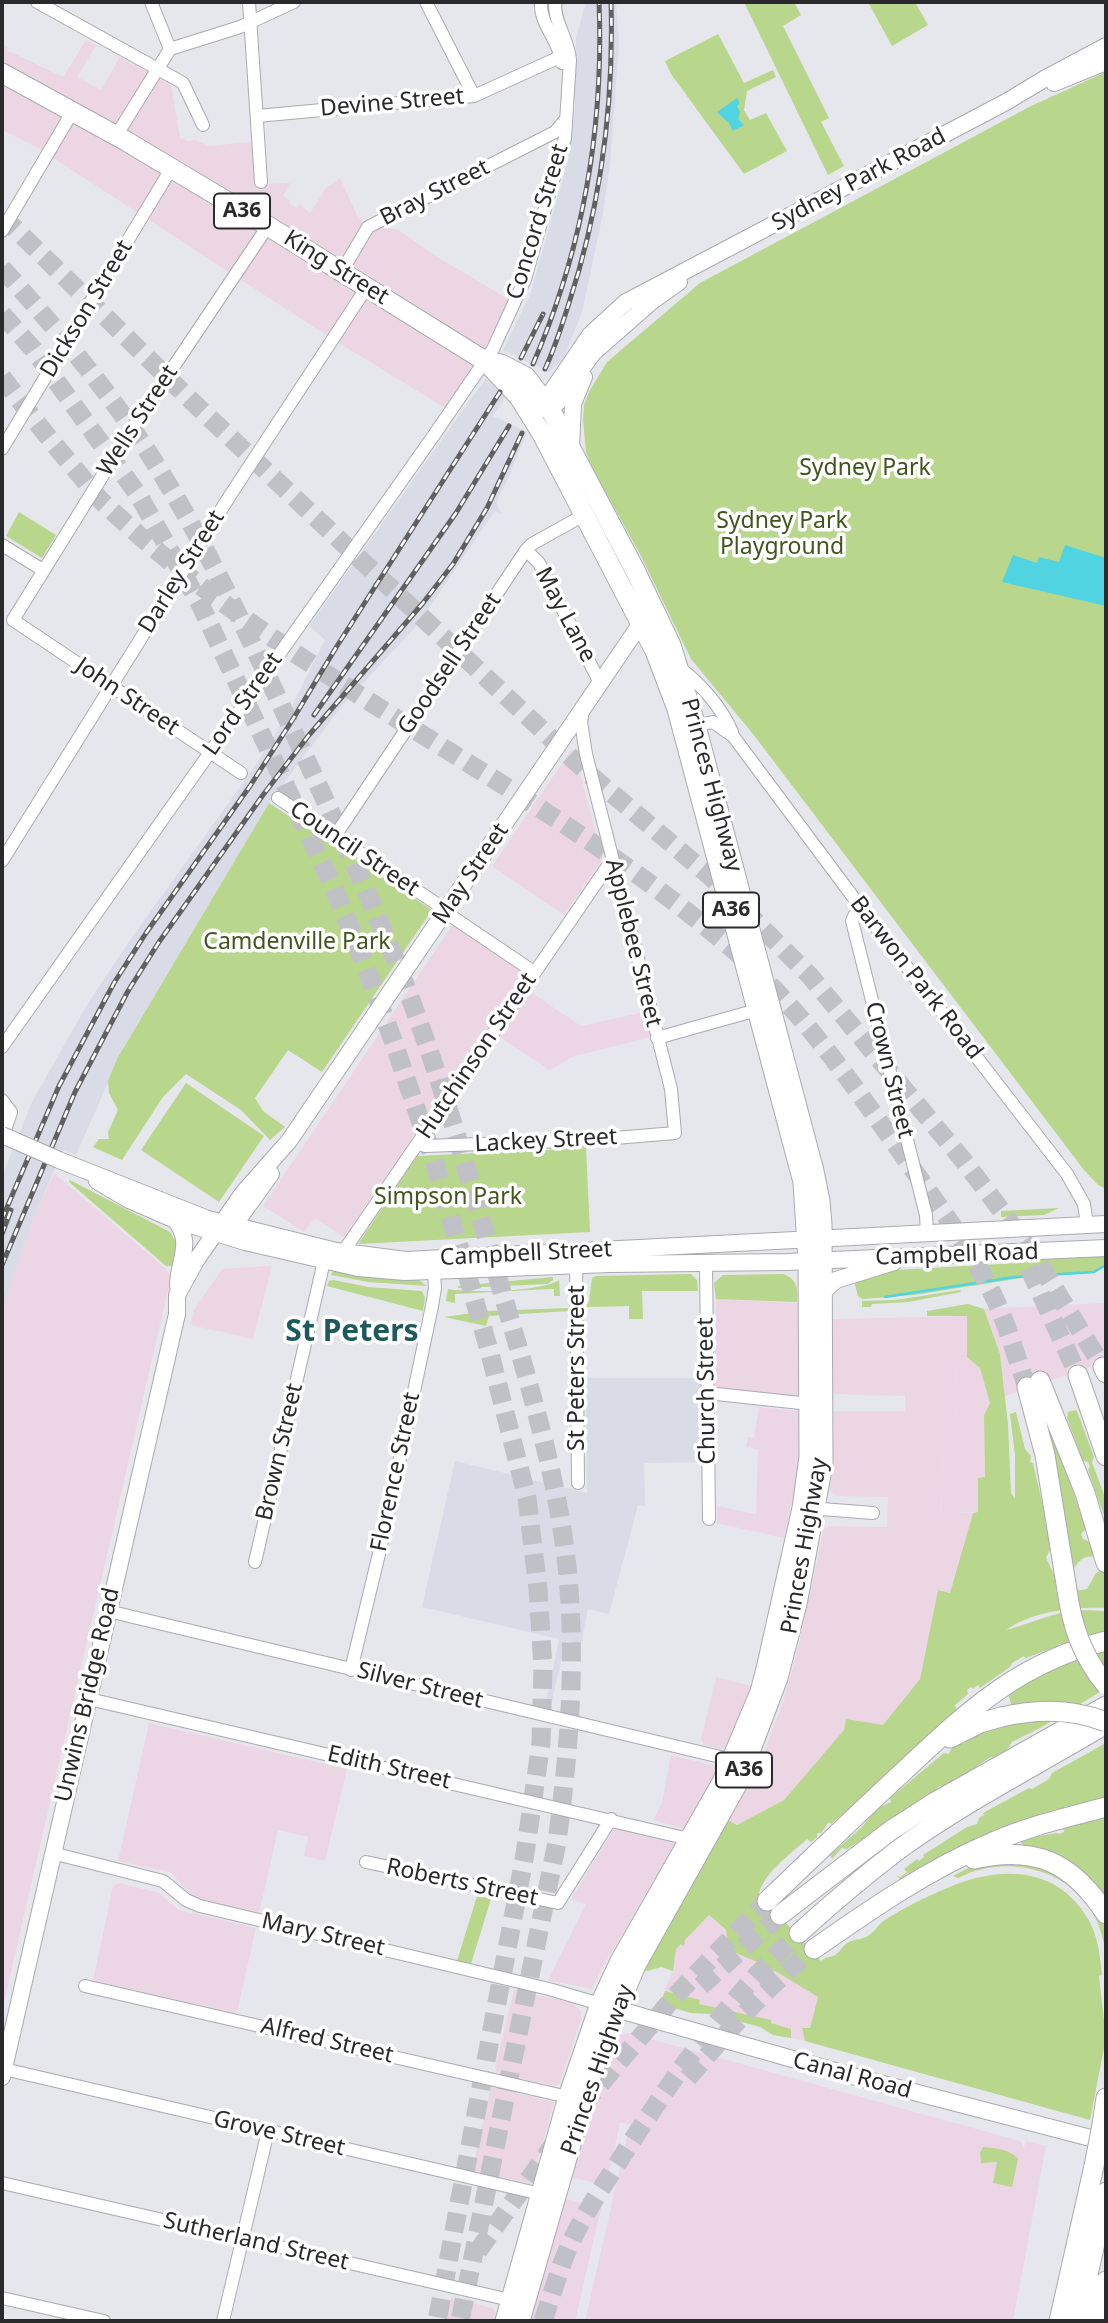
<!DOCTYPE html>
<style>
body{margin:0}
#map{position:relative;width:1108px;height:2323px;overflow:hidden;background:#e6e7ec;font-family:"Noto Sans",sans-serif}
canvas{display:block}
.frame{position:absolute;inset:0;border:4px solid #2a2a2c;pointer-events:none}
</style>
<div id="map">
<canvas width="1108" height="2323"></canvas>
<div class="frame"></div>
</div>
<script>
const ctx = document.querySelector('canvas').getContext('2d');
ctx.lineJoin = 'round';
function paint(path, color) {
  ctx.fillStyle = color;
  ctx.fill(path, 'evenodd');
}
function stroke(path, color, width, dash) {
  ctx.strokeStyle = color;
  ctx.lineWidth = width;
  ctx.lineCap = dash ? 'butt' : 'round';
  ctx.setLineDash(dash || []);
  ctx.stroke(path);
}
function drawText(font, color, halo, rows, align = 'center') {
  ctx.font = font + ' "Noto Sans",sans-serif';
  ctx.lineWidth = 7;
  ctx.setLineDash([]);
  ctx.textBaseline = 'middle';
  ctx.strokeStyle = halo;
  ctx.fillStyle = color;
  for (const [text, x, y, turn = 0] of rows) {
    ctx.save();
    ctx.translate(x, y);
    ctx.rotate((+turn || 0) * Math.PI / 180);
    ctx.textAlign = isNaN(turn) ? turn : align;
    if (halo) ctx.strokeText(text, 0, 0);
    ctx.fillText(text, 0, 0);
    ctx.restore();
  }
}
paint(new Path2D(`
 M86,40L96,45L77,77L101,90L120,57L171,85L180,138L188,141L196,140L209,146L250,142L268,184L290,183L283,196L290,200L289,203L297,208L299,204L310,213L326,188L340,178L357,215L368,226L397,229L439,258L510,300L486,346L445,408L329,337L38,148L2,130V44L8,47L7,50L63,77Z
 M571,750L574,751L603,858L564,915L492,866Z
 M453,924L525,973L344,1237L315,1218L304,1232L263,1206Z
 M265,1266H272L253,1339L190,1325L194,1310L222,1269Z
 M716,1299L799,1303L801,1393L795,1397L718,1388L714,1383Z
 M967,1316V1357L956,1358L957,1412L944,1452L941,1512L973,1513L950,1593L938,1590L920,1679L883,1725L845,1730L784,1800L737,1825L728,1820L762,1757L783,1702L794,1664L824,1529L828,1526L887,1527L888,1497L837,1496L829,1490L834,1467L833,1411H905V1396L833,1394L832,1319Z
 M716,1677L752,1686L729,1746L723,1749L704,1745L701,1739Z
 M514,1990L573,2003L581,2012V2019L560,2083L555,2086L499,2074L495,2068Z
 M491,2087L554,2102L531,2184L472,2170Z
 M451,2298L493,2308L496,2313L494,2321H445Z`), '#edd6e3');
paint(new Path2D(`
 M529,991L581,1026L644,1012L651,1037L574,1056L550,1070L498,1036Z
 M54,1173L166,1269L171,1277L2,2011V1310L33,1219Z
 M1106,1303V1362L1005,1396L1000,1354L984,1309Z
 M967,1357L980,1368L990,1403L984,1415L985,1478H978V1512L941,1513L944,1452L957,1412L956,1358Z
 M759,1407L799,1411L800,1450L796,1482L784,1538L717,1523V1506L756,1514L758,1449L746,1447L748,1437L754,1438Z
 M149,1723L347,1769L325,1861L304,1856L308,1837L278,1830L259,1914L196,1900L170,1872L118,1861Z
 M671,1755L720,1767L685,1829L653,1820L662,1803Z
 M620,1827L672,1840L675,1844L602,1968L592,1989L548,1980L586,1904L571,1900L613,1830Z
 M119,1883L160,1893L178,1910L256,1928L237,2013L93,1981L113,1886Z
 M709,1915L758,1963L767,1966L818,1997L810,2028H802L805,2041L791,2038V2029L699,2004V2000L664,1991L673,1971L676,1949Z
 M629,2033L1020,2141L1024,2147L1026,2141L1046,2146L1013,2321H585L630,2124L620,2123L606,2185L569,2177L615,2039L619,2035Z
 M563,2198L601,2208L575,2321H529Z`), '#ecd6e5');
paint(new Path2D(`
 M586,2H616L619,43L610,165L603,213L582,312L564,358L549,372L503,350L530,295L569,157L575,110L576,37Z
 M486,378L505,398L493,416L527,432L508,479L498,498L497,504L502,515L495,511L418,624L341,707L269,803L124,1047L76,1155L63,1150L33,1219L2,1310V1176L32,1102L88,1003L130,940L253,769L289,712L325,640L309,626Z
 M586,1378H701L702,1462L644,1463L645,1506L638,1505L609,1614L588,1609L581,1644L566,1641L550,1709L545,1708L559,1639L422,1607L455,1461L587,1493Z`), '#d9dbe7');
paint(new Path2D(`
 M744,2H794L801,15L783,26L829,118L821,122L844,166L828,175Z
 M872,2H915L928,25L892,46L869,4Z
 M718,34L744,83L773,70L776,77L747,91L744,110L750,120L766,113L787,151L744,174L671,74L665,61Z
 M1106,72V1189L1098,1185L1084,1170L753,734L691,659L641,556L593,469L586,452L583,420L584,405L590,390L607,362L700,283L1031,106Z
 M19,512L56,535L42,558L6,536Z
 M269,803L432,910L322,1072L288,1050L255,1098L263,1111L285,1127L270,1140L241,1110L186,1074L163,1097L122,1160L93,1147L99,1139H109L108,1132L118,1110L109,1093L108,1081L117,1059Z
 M186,1083L264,1136L219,1202L141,1150Z
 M586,1148L590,1232L358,1244L417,1156Z
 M70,1180L170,1232L177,1244L173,1266H166L69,1182Z
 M1059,1208L1044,1215L1001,1217V1211Z
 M1106,1254V1266L1093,1273L1028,1277L914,1295L862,1299L858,1296L854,1281L895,1270L1018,1263L1048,1258Z
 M336,1270L416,1278L427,1286L368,1282L331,1275L332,1272Z
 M691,1274L697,1280L698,1291H642L643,1319H629V1306L586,1307L589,1301L592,1278L596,1276Z
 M784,1274C798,1280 798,1290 797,1302L716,1299L714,1283L723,1275Z
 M553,1277V1280L548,1284L458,1288V1286Z
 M334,1280L368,1287L422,1291L425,1298L423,1311L327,1286L329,1281Z
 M559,1280L560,1296H554V1289H550L455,1294V1303L446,1301L448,1289C469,1293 542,1292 559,1280Z
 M960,1290L961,1292L908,1302L872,1304L871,1307H862V1301L896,1300Z
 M968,1304L984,1309L1000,1354L1008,1424L1011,1493L1015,1498V1455L1010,1414L1016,1412L1025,1449L1031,1456L1030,1462L1033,1463L1045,1515V1524L1049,1526L1051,1548L1046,1558L1054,1574L1057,1594L1087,1589L1096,1573L1106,1568V1608C1074,1607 1033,1611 1006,1630C1025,1625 1045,1616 1066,1612C1080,1609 1093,1611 1106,1611V1635L1064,1645L1059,1644L1058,1646L1026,1658L1024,1656L1012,1663L1010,1667L980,1688L978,1685L973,1689L971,1687L967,1690L968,1694L955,1705L957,1710L874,1785V1788L831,1824L829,1822L821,1833H817V1837L811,1842L807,1839C791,1854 763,1873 759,1894L821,1961C826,1956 829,1958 835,1955C840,1952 842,1947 846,1944C852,1939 859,1940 866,1937C872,1934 877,1927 881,1923C895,1912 930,1895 947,1888C999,1866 1056,1865 1088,1919C1098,1935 1100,1957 1102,1975L1099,1976L1106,2038L1090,2120L805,2041L802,2028H810L818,1997L767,1966L729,1950L726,1930L709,1915L684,1941L685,1943L683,1946L681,1944L676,1949L673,1971L661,1967L648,1971L645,1970L655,1947L728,1820L737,1825L784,1800L844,1730L846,1719L883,1725L920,1679L938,1590L950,1593L973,1513L978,1512V1478L985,1477L984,1415L990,1403L980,1368L967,1357V1316H927V1311Z
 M569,1308V1311L489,1316L486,1326L444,1317L486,1311Z
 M1075,1410L1077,1411L1094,1457L1092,1462L1106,1500V1521L1088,1470L1090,1466L1088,1462L1083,1461L1067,1418L1068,1412Z
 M1052,1431L1086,1529L1081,1534L1083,1539L1092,1543L1095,1557C1085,1555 1080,1560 1074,1568L1048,1433Z
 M1106,1647V1683L1102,1686L1100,1692L1040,1728L1012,1742L1007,1750L997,1755L998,1757H991L943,1788L940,1786L937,1788V1792L847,1849L842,1848L832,1859L830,1855L861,1828L878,1808L891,1802L890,1798L944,1753L949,1754L951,1749L957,1744H963L1012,1707L1007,1690L1039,1672Z
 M1106,1743V1799L1071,1808L1066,1806C1061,1811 1053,1814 1045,1812L1038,1818L1006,1830L1002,1827L992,1831L990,1834L927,1863L912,1874L908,1873L901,1880L896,1875L900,1877L907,1872L904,1869L917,1859L919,1861L924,1857L923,1855L967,1827L977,1824L979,1818L984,1815L983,1813L1029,1788L1032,1789L1049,1779L1052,1773Z
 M1106,1816V1899L1024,1849L1020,1839L1057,1833L1059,1834L1064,1832L1063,1828Z
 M1013,1859L1066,1875L1103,1917L1106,1927V1954C1103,1938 1099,1922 1090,1908C1062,1866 1002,1855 958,1878L953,1876L974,1865L997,1862L1000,1865Z
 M477,1896L491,1899L471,1964L457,1961Z
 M665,1991L700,2000L699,2004L771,2020V2023L791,2029V2038L773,2035L760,2027L712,2014L691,2013L660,2004Z
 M983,2147C995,2148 1012,2150 1018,2159L1012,2187L993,2183L997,2162L981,2163L980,2153Z`), '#b8d68c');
paint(new Path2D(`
 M737,98L740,103L737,106L740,112L738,119L744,125L733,131L729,123L717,112Z
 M1065,545L1106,558V606L1002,582L1013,555L1037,563L1039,557L1059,562Z`), '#51d4e1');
stroke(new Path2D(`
 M885,1297L1015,1277L1094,1272L1106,1265`), '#51d4e1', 2.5);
stroke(new Path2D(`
 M2,216L200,409L590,775L711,877L810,976L963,1160L1001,1210L1038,1262L1103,1367
 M2,268C53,325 104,385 146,449C207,543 253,645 300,746C330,811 361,876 388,942C432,1047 464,1158 495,1268C524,1369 558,1471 568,1576C576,1669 569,1750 557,1842L460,2321
 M2,314L33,349L139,496L200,604L331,882L356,941L394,1043L436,1167L489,1350L527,1498L538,1589L543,1668L541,1743L525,1854L437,2321
 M2,377C25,408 49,439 75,469C86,482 96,497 109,508C292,681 531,779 723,941C797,1002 852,1083 907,1161C938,1205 971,1249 994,1297C1008,1326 1016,1358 1027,1387
 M1029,1268L1078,1375
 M701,1986L780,1915
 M688,2078C727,2032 766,1987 814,1949
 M582,2106L675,1996L767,1901
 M478,2251L556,2141
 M543,2321C551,2298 558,2273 567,2251C581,2218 602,2188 621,2158C673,2077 727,1999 799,1933`), '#c0c1c6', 19, [19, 10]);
const minor = new Path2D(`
 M37,2L183,83L203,125
 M151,2L170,49
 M249,2L261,182
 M426,2L474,96
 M541,2C539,24 560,41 562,63
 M170,49L240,27L294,2
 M257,116L474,96L562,56
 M116,136L170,49
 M2,231L73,111
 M342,271L368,227L555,132L565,120
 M2,449L171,169
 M2,545L43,570
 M526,550L539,563L600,683
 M680,668C701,684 722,708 732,732
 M689,727L713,722L733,736L862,909L1067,1174L1084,1204L1087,1225
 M241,773L13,620L129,433L268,226
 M278,798L446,910L454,918L534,972
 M335,836L526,550L532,544L584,515
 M2,861L231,494L367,287
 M862,909L854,916L852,921L926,1215L927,1234
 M657,1038L757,1010
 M2,1047L434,435L493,349L525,279L565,138L570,60C569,40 551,16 556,2
 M2,1100L11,1112L2,1139
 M418,1144L425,1146L591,1140L675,1133L671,1089L586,754L581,722L583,710
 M343,1252L612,860
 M576,1256L578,1483
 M706,1264L709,1519
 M707,1393L810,1404
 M809,1508L873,1513
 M255,1562L324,1261
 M108,1611L733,1760
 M351,1670L385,1529L432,1306L435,1288L434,1272
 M89,1699L689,1839
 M52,1853L163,1881L186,1900L200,1906L549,1989L600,2004
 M366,1862L558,1903L611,1819
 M85,1986L568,2097
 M4,2069L545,2195
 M2,2183L510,2300
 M2,2298L104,2321
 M223,2321L268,2131`);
const major = new Path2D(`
 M1054,83L1106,62
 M557,403L593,353L651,302L679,282
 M539,410L590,335L626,302L1006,102L1046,78L1106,46
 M571,448L573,404L584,377
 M59,1160L208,1219L336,1251L406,1260L1106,1224
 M97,1181L129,1200L175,1220L245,1242L358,1268L405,1272L609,1264L787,1262L1106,1248
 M175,1220C194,1243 178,1260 178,1286
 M229,1232L271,1174
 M823,1292L836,1280L894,1262
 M609,2007L856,2077L1106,2142
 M2,2077L177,1314V1295L197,1259L243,1193L289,1141L641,623L649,618`);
const highway = new Path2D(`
 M2,73L126,141L268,226L477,356L486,361L501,364L526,377L550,409L636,572L671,645L696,726L814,1171L820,1201L822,1224L823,1464L797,1604L778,1678L739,1781L636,1965L600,2051L587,2089L520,2321
 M489,365L519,397L542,434L655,651L677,709L803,1182L808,1261L809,1457L802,1508L766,1669L760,1692L722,1782L620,1961L600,2004L568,2097L505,2321
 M1103,1367L1106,1373
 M1078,1375L1106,1456
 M1040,1381L1085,1493L1106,1563
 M1027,1387L1045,1455L1067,1590
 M950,1738L980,1723L1001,1717
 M974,1859C1035,1845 1072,1862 1106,1914
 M767,1901C808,1862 849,1822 891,1783C959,1720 1012,1664 1106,1641
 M780,1915L890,1831L935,1802L1106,1706
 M799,1933C831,1904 864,1876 898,1850C963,1803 1037,1765 1106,1724
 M814,1949C871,1909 929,1869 993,1842C1029,1826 1069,1817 1106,1807
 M1102,2125L1106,2098
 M1059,2321L1094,2166
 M1078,2321L1106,2192
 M1097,2321L1106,2281`);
stroke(minor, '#a9aaaf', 14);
stroke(major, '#a9aaaf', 18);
stroke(highway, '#a9aaaf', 21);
stroke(minor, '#fff', 12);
stroke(major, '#fff', 16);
stroke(highway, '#fff', 19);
const rail = new Path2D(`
 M521,358L543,314
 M533,364C583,249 604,126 599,2
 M545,369C555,348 562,325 569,303C601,205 614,105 611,2
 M314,715L456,513L509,426
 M2,1219L59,1086L114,983L146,933L250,786L293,719L337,646L500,392
 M2,1234L11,1210
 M2,1265L75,1092L128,991L159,942L263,795L309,735L423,603L453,564L487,508L522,433`);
stroke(rail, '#606063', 5);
stroke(rail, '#fff', 2.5, [8]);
const majorBridge = new Path2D(`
 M2,1135L59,1160`);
const highwayBridge = new Path2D(`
 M1067,1590C1072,1626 1082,1656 1106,1685
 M1001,1717C1036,1709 1072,1708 1106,1722
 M1094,2166L1102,2125`);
stroke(majorBridge, '#a9aaaf', 18, []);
stroke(highwayBridge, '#a9aaaf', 21, []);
stroke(majorBridge, '#fff', 16);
stroke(highwayBridge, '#fff', 19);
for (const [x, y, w] of [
 [242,211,56],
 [731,910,56],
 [744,1770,56]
]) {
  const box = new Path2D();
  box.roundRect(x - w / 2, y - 17.5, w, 35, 5);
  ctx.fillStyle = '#fff';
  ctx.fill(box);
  stroke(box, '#2a2a2c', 2);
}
drawText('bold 21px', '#2a2a2c', null, [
 ["A36",242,211],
 ["A36",731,910],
 ["A36",744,1770]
]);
drawText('23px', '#2a2a2c', '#fff', [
 ["Devine Street",392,103,-5],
 ["Sydney Park Road",859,180,-28],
 ["Bray Street",435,193,-27],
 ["Concord Street",538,222,-73],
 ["King Street",336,268,32],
 ["Dickson Street",87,309,-59],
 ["Wells Street",138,421,-57],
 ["Darley Street",182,572,-58],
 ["May Lane",565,615,62],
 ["Goodsell Street",450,664,-56],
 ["John Street",127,697,34],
 ["Lord Street",243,704,-55],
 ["Princes Highway",711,785,75],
 ["Council Street",354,849,34],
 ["May Street",471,874,-56],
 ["Applebee Street",633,943,76],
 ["Barwon Park Road",916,978,52],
 ["Hutchinson Street",477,1056,-56],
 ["Crown Street",889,1070,76],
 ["Lackey Street",546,1141,-3],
 ["Campbell Street",526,1254,-3],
 ["Campbell Road",957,1255,-2],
 ["St Peters Street",577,1368,-90],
 ["Church Street",707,1391,-91],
 ["Brown Street",280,1452,-77],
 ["Florence Street",396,1472,-78],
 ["Princes Highway",805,1546,-80],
 ["Silver Street",420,1686,14],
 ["Unwins Bridge Road",88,1695,-77],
 ["Edith Street",389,1768,13],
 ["Roberts Street",462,1883,12],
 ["Mary Street",323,1935,13],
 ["Alfred Street",327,2041,13],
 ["Princes Highway",598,2070,-71],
 ["Canal Road",852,2076,15],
 ["Grove Street",279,2134,13],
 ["Sutherland Street",256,2242,13]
]);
drawText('23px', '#41561c', '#fff', [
 ["Sydney Park",865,468],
 ["Sydney Park",782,521],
 ["Playground",782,547],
 ["Camdenville Park",297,942],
 ["Simpson Park",448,1197]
]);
drawText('bold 30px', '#1e595d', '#fff', [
 ["St Peters",352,1332]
]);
</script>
